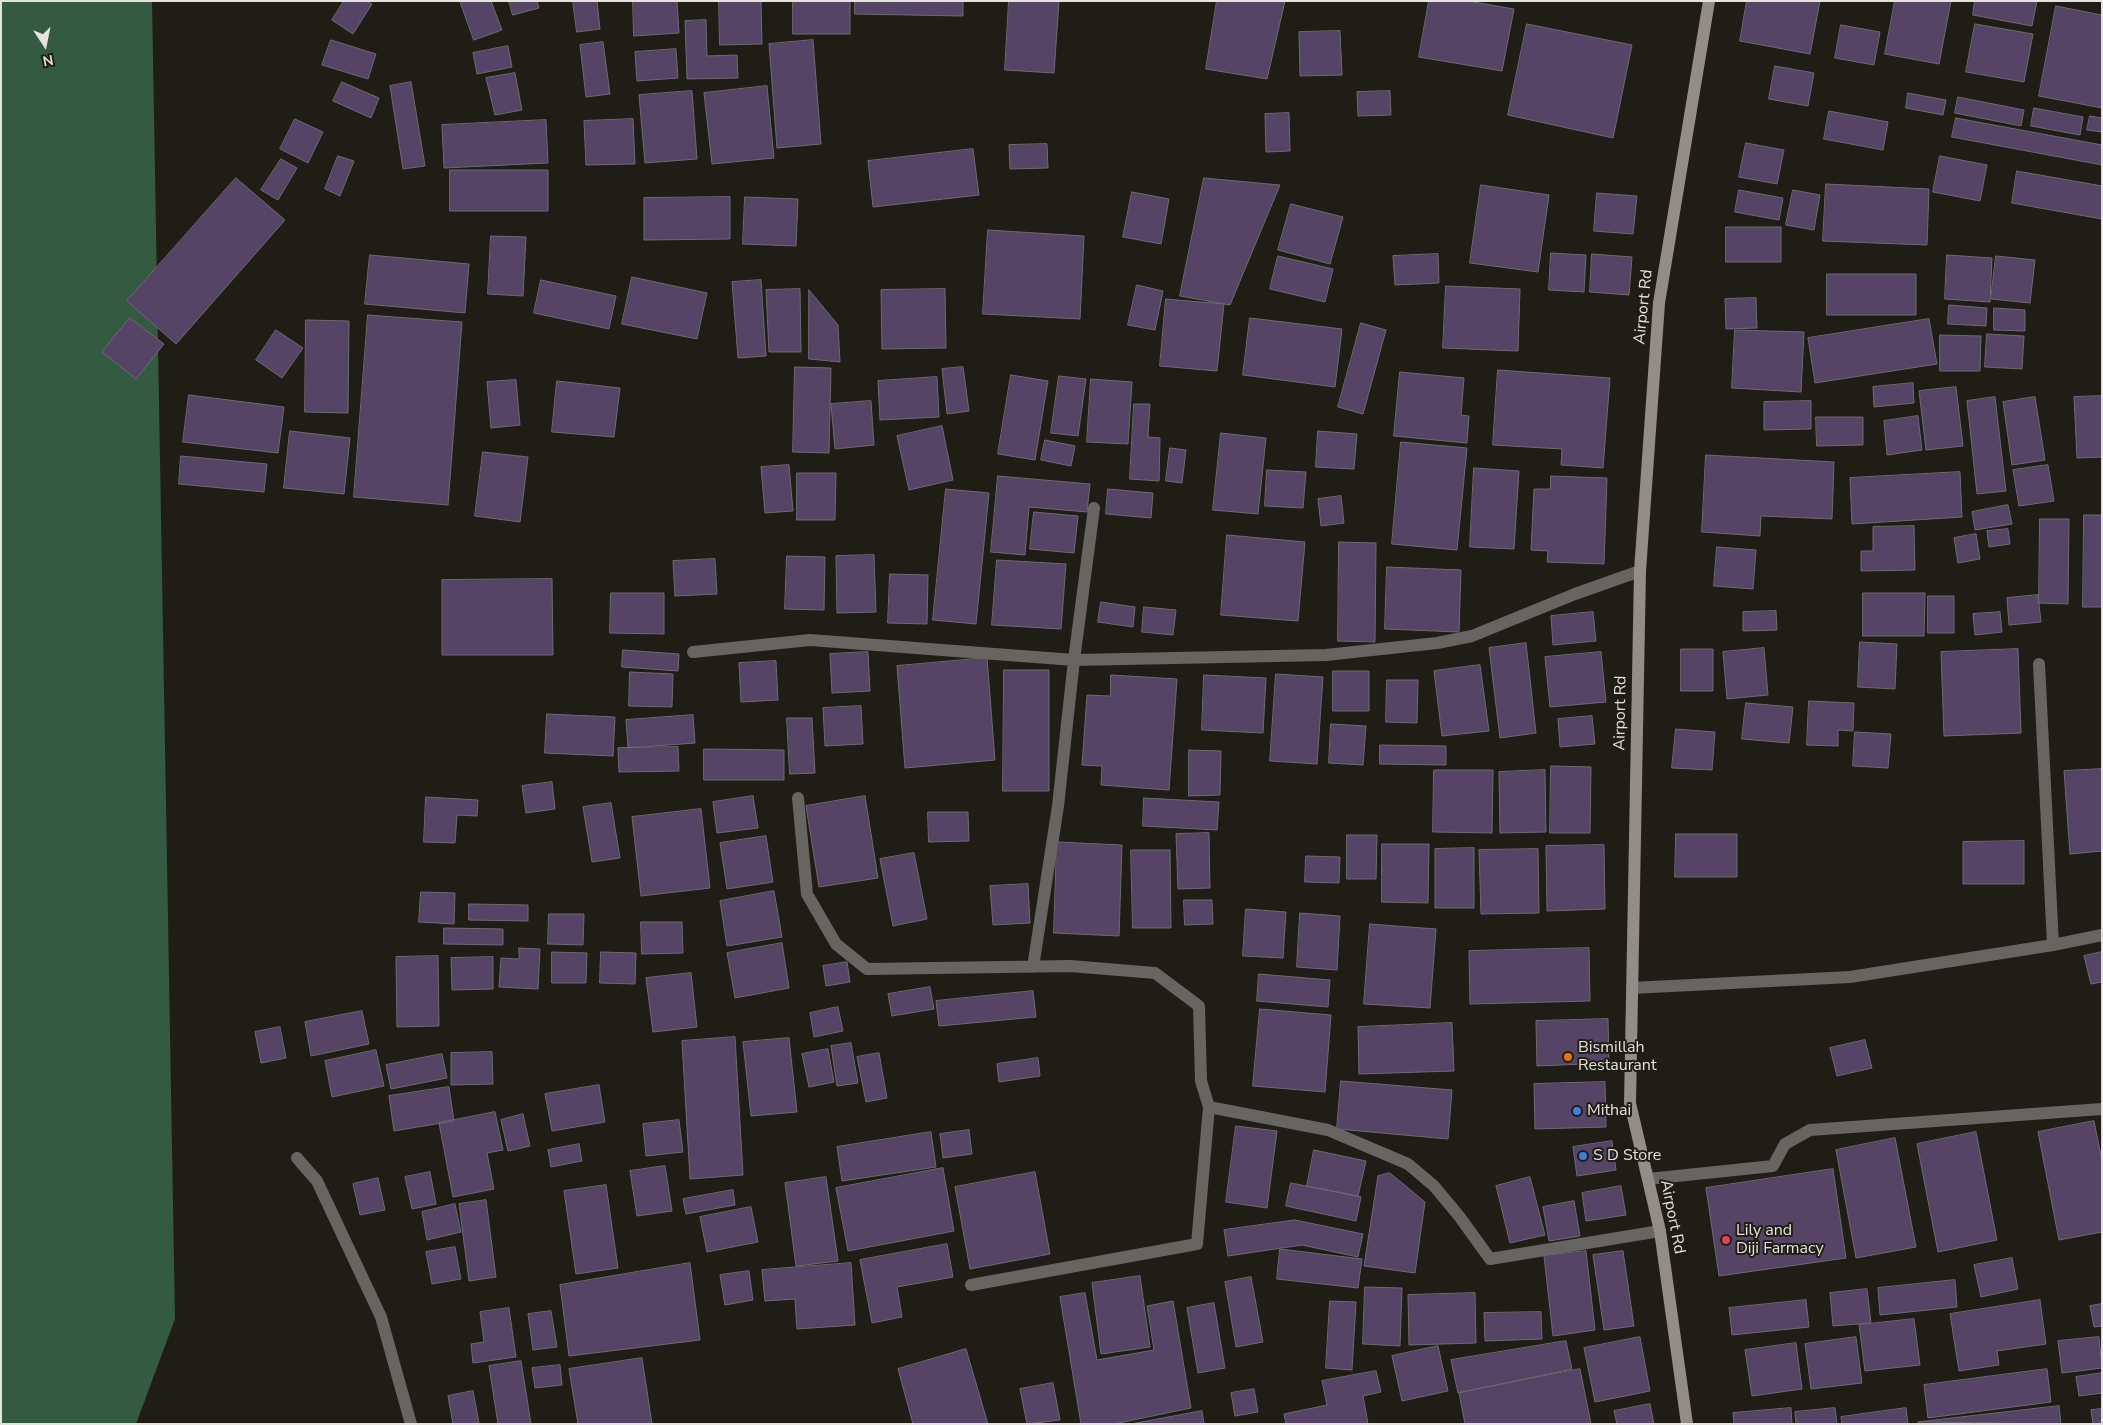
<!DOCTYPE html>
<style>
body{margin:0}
#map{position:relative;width:2103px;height:1425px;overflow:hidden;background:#1f1d15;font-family:"Nunito Sans",sans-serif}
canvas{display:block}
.frame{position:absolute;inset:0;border:2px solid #e4e3de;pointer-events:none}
.north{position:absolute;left:20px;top:20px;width:50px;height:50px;-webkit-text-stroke:4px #1f1d15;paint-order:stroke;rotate:169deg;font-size:14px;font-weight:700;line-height:20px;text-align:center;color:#e4e3de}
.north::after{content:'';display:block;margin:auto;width:18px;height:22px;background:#e4e3de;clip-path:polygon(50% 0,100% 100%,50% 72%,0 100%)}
</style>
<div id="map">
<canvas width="2103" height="1425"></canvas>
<div class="frame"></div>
<div class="north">N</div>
</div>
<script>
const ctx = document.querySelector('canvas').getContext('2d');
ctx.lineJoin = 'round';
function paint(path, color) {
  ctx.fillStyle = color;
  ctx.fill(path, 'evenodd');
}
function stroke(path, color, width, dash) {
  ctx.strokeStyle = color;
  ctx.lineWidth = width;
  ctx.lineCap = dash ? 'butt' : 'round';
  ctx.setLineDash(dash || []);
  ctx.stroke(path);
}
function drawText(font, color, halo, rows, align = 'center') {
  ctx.font = font + ' "Nunito Sans",sans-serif';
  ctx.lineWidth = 4;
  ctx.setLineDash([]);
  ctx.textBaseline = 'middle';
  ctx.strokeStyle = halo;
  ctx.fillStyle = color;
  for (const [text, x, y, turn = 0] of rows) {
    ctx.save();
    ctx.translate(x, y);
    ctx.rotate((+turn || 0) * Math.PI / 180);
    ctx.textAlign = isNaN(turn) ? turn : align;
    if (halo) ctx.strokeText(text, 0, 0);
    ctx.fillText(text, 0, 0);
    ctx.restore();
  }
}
paint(new Path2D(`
 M1,1H152L175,1319L136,1424H1Z`), '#345a42');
const building = new Path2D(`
 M344,1H367L372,4L353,34L332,20Z
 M460,1H491L502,30L474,40Z
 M509,1H537L539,8L513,15Z
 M573,1H597L600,29L577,32Z
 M633,1H677L679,33L634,36Z
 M719,1H761L762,44L720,45Z
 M793,1H850V34H793Z
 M855,1H963V16L855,14Z
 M1009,1H1059L1054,73L1005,70Z
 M1217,1H1285L1267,79L1206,69Z
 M1429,1H1468L1514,9L1502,71L1419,57Z
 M1747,1H1820L1810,54L1740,41Z
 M1895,1H1951L1939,64L1885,54Z
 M1975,1H2037L2032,26L1973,15Z
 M2056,6L2102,15V108L2039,96Z
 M706,20L707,56L737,55L738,78L687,79L685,21Z
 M1527,24L1632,45L1613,138L1508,115Z
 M1975,24L2033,34L2024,82L1966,72Z
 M1841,25L1880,32L1874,65L1835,58Z
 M1340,31L1342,75L1300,76L1299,32Z
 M331,40L376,54L368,79L322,65Z
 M813,40L821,144L777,148L769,44Z
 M603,42L610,94L586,97L580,45Z
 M508,46L512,67L477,74L473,53Z
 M676,49L678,78L637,81L635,52Z
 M1775,66L1814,73L1808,106L1769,99Z
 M515,73L522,110L495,115L486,78Z
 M342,82L379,98L371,118L333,101Z
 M411,82L425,166L403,169L390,86Z
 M767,86L774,158L712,164L704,93Z
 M692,91L697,159L645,163L639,95Z
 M1390,91L1391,115L1358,116L1357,92Z
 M1908,93L1946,100L1943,115L1906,108Z
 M1958,97L2024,110L2021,126L1955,113Z
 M2034,108L2083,117L2080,135L2031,126Z
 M1829,111L1888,122L1883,150L1824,139Z
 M1289,113L1290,151L1266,152L1265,114Z
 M2090,116L2102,118V132L2087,130Z
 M1956,118L2102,145V165L1952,137Z
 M295,119L323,132L308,163L280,149Z
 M633,119L635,164L586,165L584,121Z
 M546,120L548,163L444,168L442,125Z
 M1746,143L1784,150L1777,184L1739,177Z
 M1047,144L1048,168L1010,169L1009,145Z
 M973,149L979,195L873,207L868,161Z
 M338,156L354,161L340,196L325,189Z
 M1940,156L1987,165L1980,201L1933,192Z
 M281,159L297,168L278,200L261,190Z
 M450,170H548V211H450Z
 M2017,171L2102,186V219L2012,203Z
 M236,178L285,220L176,344L127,301Z
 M1204,178L1280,185L1230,305L1180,296Z
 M1826,184L1929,189L1927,245L1823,241Z
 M1481,185L1549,195L1538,272L1470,263Z
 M1739,190L1783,198L1779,220L1735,212Z
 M1793,190L1820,195L1814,230L1786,225Z
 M1132,192L1169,199L1161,244L1123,237Z
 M1597,193L1637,196L1633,234L1594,231Z
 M730,197V239L644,240V198Z
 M745,197L798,199L796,246L743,244Z
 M1291,204L1343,217L1330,264L1278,250Z
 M1726,227H1781V262H1726Z
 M988,230L1084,236L1080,319L983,314Z
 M491,236L526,237L523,296L488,294Z
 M1551,253L1586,255L1584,292L1549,290Z
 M1438,254L1439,283L1395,285L1393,256Z
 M1592,254L1632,257L1629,295L1590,292Z
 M370,255L469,264L465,313L365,304Z
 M1947,255L1992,258L1990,302L1945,299Z
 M1278,256L1333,269L1325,302L1270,289Z
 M1996,256L2035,260L2030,303L1991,299Z
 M1827,274H1916V315H1827Z
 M632,277L707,293L697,339L622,324Z
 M541,280L616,296L609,329L534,313Z
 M761,280L766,356L738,358L732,282Z
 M1137,285L1163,291L1155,330L1128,325Z
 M1446,286L1520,289L1518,351L1443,348Z
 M800,289L801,352H769L766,290Z
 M945,289L946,348L882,349L881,290Z
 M809,290L838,325L840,362L809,359Z
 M1756,298L1757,328L1726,329L1725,299Z
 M1166,299L1224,304L1217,371L1160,366Z
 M1949,305L1987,308L1986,326L1948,324Z
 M1994,308L2025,310V331L1994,330Z
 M368,315L462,322L448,505L354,497Z
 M130,318L164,344L136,379L102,352Z
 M1250,318L1342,329L1335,387L1243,375Z
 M1929,319L1937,364L1815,383L1808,338Z
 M306,320L349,321L348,413L305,412Z
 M1361,323L1386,330L1363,414L1338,407Z
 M276,330L303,348L282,378L256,360Z
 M1735,330L1804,332L1801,392L1732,388Z
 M1987,334L2024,336L2022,369L1985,367Z
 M1940,335L1981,336L1980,371H1940Z
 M795,367L831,368L829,453L793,452Z
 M963,367L969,411L947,414L942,369Z
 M1498,370L1610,378L1603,468L1561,465L1562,449L1493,445Z
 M1400,372L1464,378L1461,415L1469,416L1467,443L1394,436Z
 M1011,375L1048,381L1035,460L998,454Z
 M1059,376L1086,379L1078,436L1051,433Z
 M937,377L939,417L880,420L878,381Z
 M1091,379L1132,382L1128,444L1087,442Z
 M516,380L520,425L491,428L487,382Z
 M557,381L620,388L614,437L552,432Z
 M1913,383L1914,403L1874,407L1873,387Z
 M1956,387L1963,446L1926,450L1919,391Z
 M189,395L284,407L278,453L183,442Z
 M2102,396V457L2077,458L2074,397Z
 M1995,397L2006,491L1977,494L1967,401Z
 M2035,397L2045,460L2012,465L2003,402Z
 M871,401L874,445L835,449L831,404Z
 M1811,401V429L1764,430V402Z
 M1134,404H1150L1148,437L1160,438L1159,481L1130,479Z
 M1918,416L1922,450L1887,455L1884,421Z
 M1816,417H1863V445L1817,446Z
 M942,426L953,480L909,490L897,436Z
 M290,431L350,438L344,494L284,488Z
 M1318,431L1357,434L1354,469L1316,467Z
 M1221,433L1266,438L1258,514L1213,510Z
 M1045,440L1075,446L1071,466L1041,460Z
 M1401,442L1467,448L1457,550L1392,544Z
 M1170,448L1186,450L1182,483L1166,481Z
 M483,452L528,457L520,522L475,516Z
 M1706,455L1834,462L1832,519L1761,516L1760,536L1702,532Z
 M181,456L267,464L264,492L179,484Z
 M789,465L793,511L765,513L761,467Z
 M2048,465L2054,501L2019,506L2013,470Z
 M1474,468L1519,471L1514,549L1470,547Z
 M1267,470L1306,472L1303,508L1265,506Z
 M1960,472L1962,517L1852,524L1850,478Z
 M797,473H836L835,520H797Z
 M998,476L1090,484L1087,512L1029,507L1025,555L991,552Z
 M1551,476L1607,478L1604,564L1547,562L1548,551L1531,550L1534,489H1550Z
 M946,489L989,493L976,624L933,620Z
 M1108,489L1153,493L1151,518L1106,514Z
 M1341,496L1344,523L1321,526L1318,499Z
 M2008,505L2012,524L1975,530L1972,512Z
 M1034,512L1078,516L1074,553L1030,549Z
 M2084,515H2102V607H2083Z
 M2040,519H2069L2068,604L2039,603Z
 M1914,526L1915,570L1861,571V551H1873V527Z
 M2008,529L2010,544L1989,547L1987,531Z
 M1976,534L1980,559L1958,563L1954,538Z
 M1227,535L1305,542L1298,621L1221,615Z
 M1339,542L1376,543L1375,642L1338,641Z
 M1717,547L1756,550L1753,589L1714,586Z
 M874,555L876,612L837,613L836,556Z
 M787,556L825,557L824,610L785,609Z
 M715,559L717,594L675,596L673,561Z
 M997,560L1066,564L1061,629L992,625Z
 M1387,567L1461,570L1459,632L1385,629Z
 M890,574L928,575L927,624L888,623Z
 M552,579L553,655H442V580Z
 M611,593H664V634L610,633Z
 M1863,593H1925L1924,636H1863Z
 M2038,595L2041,622L2009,625L2007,598Z
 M1928,596H1954V633H1928Z
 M1101,602L1135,607L1133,627L1098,622Z
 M1144,607L1176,610L1173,635L1142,632Z
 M1776,611L1777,630L1743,631V612Z
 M1593,612L1596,641L1553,645L1551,616Z
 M2000,612L2002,632L1975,635L1973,614Z
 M1860,642L1897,644L1895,689L1858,687Z
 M1526,643L1536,733L1500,738L1489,648Z
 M1764,648L1768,695L1727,699L1723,652Z
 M1681,649H1713V691H1681Z
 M2018,649L2021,733L1944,736L1941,652Z
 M623,650L679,654L678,671L622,667Z
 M868,652L870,691L832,693L830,654Z
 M1601,652L1606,702L1550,707L1545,657Z
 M987,658L995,760L905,768L897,666Z
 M776,661L778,700L741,702L739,663Z
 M1480,665L1489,731L1442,736L1434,671Z
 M1004,670H1049V791H1003Z
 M1333,671H1369V711H1333Z
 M630,672L673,674L672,707L629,706Z
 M1276,674L1323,677L1317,764L1270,761Z
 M1111,675L1177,679L1169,790L1101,785L1102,766L1082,765L1087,695L1110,696Z
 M1204,675L1266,678L1263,733L1202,730Z
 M1387,680H1418L1417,723L1386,722Z
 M1809,701L1854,703L1853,731L1838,730V746L1807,745Z
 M1746,703L1793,707L1789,743L1742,739Z
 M861,706L863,744L825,746L823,708Z
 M547,714L615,717L613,756L545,753Z
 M693,715L695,743L628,748L626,720Z
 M1592,716L1595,744L1560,747L1558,719Z
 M787,718H812L815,773L790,774Z
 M1331,724L1366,726L1363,765L1329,763Z
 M1676,729L1715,732L1712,770L1672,768Z
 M1855,732L1891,734L1888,768L1853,766Z
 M1380,745L1446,746V765L1380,764Z
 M678,747L679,771L619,772L618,748Z
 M704,749L784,750V780H704Z
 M1189,750L1221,751L1220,795L1189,796Z
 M1551,766L1591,767L1590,833H1550Z
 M2102,769V851L2070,854L2064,771Z
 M1434,770H1493L1492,833L1433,832Z
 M1545,770L1546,832L1500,833L1499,772Z
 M552,782L555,809L526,813L522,786Z
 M753,796L758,828L717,833L713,802Z
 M865,796L878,878L819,887L806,806Z
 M426,797L478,800L477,816L457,815L455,843L424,842Z
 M1144,798L1219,802L1217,830L1143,826Z
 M611,803L620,858L592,862L583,807Z
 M701,809L710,888L641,896L632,817Z
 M928,812H968L969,841L929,842Z
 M1209,833L1210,888L1178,889L1176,834Z
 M1676,834H1737V877H1675Z
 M1347,835H1377L1376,879H1347Z
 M766,836L773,882L727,889L720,843Z
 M2024,841V884H1963V842Z
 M1057,842L1122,845L1119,936L1054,933Z
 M1382,844H1429L1428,903L1382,902Z
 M1604,845L1605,909L1547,911L1546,846Z
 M1474,848V908H1435V849Z
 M1538,849L1539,913L1481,914L1479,850Z
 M1131,850H1170L1171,928H1133Z
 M914,853L927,919L893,926L880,859Z
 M1306,856L1340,857L1339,883L1305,882Z
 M1028,884L1030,923L993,925L990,886Z
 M774,891L782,937L727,946L720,901Z
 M421,892L455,893L454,924L419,922Z
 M1184,900H1212L1213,924L1185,925Z
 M469,904L528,905V921L469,920Z
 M1246,909L1286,912L1283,958L1243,956Z
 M1300,913L1340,916L1337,970L1297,967Z
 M549,914H584L583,945L548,944Z
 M641,922H682L683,953L642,954Z
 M1370,924L1436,929L1430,1008L1364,1004Z
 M444,928L503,929V945L444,944Z
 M782,943L789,988L735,998L727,953Z
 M519,948L540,949L538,989L499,987L501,958L519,959Z
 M1589,948L1590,1001L1470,1004L1469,951Z
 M552,952L587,953L586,983H552Z
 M601,952L636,953L635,984L600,983Z
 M2102,952V982L2091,984L2084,956Z
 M438,956L439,1026L397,1027L396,957Z
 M493,957V989L452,990L451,958Z
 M847,962L850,982L826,986L823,966Z
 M691,973L697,1027L653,1032L646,978Z
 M1259,974L1330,980L1328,1007L1257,1001Z
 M930,987L934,1009L892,1016L888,994Z
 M1033,991L1036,1017L939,1026L936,1001Z
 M838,1007L843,1031L814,1037L810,1013Z
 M1260,1009L1331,1015L1325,1092L1253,1086Z
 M362,1011L369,1044L311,1056L305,1022Z
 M1608,1019L1609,1063L1537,1066L1536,1021Z
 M1452,1023L1454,1071L1359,1074L1358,1027Z
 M280,1027L286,1058L261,1063L255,1032Z
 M735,1037L743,1175L690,1179L682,1041Z
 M789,1038L797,1112L751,1116L743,1042Z
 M1865,1040L1872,1068L1837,1076L1830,1048Z
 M851,1043L858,1083L837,1086L831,1046Z
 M828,1049L834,1082L809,1087L802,1054Z
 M376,1050L384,1086L332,1097L325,1061Z
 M492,1052L493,1084L451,1085V1053Z
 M879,1053L887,1098L866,1102L857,1057Z
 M442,1054L447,1078L391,1089L386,1065Z
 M1038,1058L1040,1076L999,1082L997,1064Z
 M1341,1081L1452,1090L1448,1139L1337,1129Z
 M1605,1082L1606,1127L1535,1129L1534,1084Z
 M599,1085L605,1122L552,1131L545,1094Z
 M449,1087L454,1121L394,1131L389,1096Z
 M495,1112L503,1150L487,1153L494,1189L453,1197L439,1123Z
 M523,1114L530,1146L508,1151L501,1120Z
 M679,1120L683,1152L646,1156L643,1124Z
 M2094,1121L2102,1161V1232L2059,1240L2038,1132Z
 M1236,1126L1277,1131L1267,1208L1226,1202Z
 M969,1130L972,1154L943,1158L940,1134Z
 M931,1132L936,1167L842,1181L837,1147Z
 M1976,1132L1997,1240L1938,1252L1917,1144Z
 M1895,1138L1916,1247L1856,1258L1836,1150Z
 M1612,1141L1616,1170L1577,1176L1573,1147Z
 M579,1144L582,1161L551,1167L548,1150Z
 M1314,1150L1366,1161L1358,1196L1307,1186Z
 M665,1166L672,1211L637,1216L630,1171Z
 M943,1168L954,1231L848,1251L836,1188Z
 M1833,1169L1846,1258L1719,1276L1706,1188Z
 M430,1172L436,1204L412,1209L405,1177Z
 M1035,1172L1050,1254L970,1269L955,1187Z
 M1390,1173L1425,1202L1415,1273L1364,1266L1378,1176Z
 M826,1177L838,1261L796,1266L785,1183Z
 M1530,1177L1545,1235L1510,1243L1496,1186Z
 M378,1178L385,1210L360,1215L353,1184Z
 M1291,1183L1361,1197L1356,1221L1286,1206Z
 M606,1185L618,1268L576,1274L564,1191Z
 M1621,1186L1626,1215L1586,1221L1582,1193Z
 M733,1190L735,1205L686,1214L683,1199Z
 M486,1200L496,1277L469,1281L459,1204Z
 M1574,1201L1580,1236L1549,1241L1543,1207Z
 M455,1204L461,1232L427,1240L422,1212Z
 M751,1207L758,1242L707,1252L700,1217Z
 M1295,1220L1363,1234L1358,1257L1302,1245L1228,1256L1224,1230Z
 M947,1244L953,1277L897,1287L902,1317L872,1323L860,1260Z
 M455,1247L461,1279L432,1284L426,1252Z
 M1280,1249L1362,1259L1358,1288L1277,1279Z
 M1586,1251L1595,1330L1553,1336L1544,1256Z
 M1623,1251L1634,1326L1604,1330L1593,1255Z
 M2012,1258L2018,1289L1981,1297L1974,1265Z
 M690,1263L700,1340L569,1356L560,1285Z
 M851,1263L855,1325L797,1329L795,1299L765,1301L762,1270Z
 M749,1271L753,1300L725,1305L720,1275Z
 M1140,1276L1150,1347L1101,1354L1092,1283Z
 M1251,1277L1263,1342L1236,1347L1225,1282Z
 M1955,1280L1957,1307L1880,1315L1878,1288Z
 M1365,1287L1402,1288L1400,1346L1363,1344Z
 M1867,1289L1871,1323L1833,1326L1830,1293Z
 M1085,1293L1097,1360L1154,1350L1147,1306L1173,1301L1191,1408L1114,1424H1081L1060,1297Z
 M1475,1293L1476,1343L1409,1345L1408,1295Z
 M1806,1300L1809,1327L1732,1335L1729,1308Z
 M2040,1300L2046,1344L1997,1351L1999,1365L1959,1371L1950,1314Z
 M1330,1301L1356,1302L1352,1370L1326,1368Z
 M1214,1303L1225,1368L1198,1373L1187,1308Z
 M2102,1304V1326L2094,1327L2090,1306Z
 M509,1308L516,1357L473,1363L471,1344L484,1342L480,1312Z
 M551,1311L557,1347L533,1350L528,1314Z
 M1541,1312L1542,1339L1485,1341L1484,1313Z
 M1914,1319L1920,1365L1865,1371L1859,1325Z
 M1640,1337L1650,1391L1595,1402L1584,1348Z
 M1856,1337L1862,1383L1811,1389L1805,1344Z
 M2099,1337L2102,1368L2062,1373L2058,1341Z
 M1566,1341L1572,1369L1458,1393L1451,1360Z
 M1796,1343L1802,1389L1752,1396L1745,1350Z
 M1438,1346L1448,1391L1402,1401L1392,1356Z
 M966,1349L988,1424H913L898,1369Z
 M642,1358L652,1424H578L569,1369Z
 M521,1361L531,1424H498L489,1366Z
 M560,1365L562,1385L535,1388L532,1368Z
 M1580,1369L1591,1424H1465L1459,1393Z
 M2047,1369L2051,1402L1928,1418L1924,1385Z
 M1376,1371L1381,1392L1363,1396L1368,1424H1286L1284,1414L1327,1405L1322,1381Z
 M2102,1373V1393L2079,1396L2076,1377Z
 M1053,1383L1060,1420L1027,1424L1020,1389Z
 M1254,1389L1258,1412L1235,1416L1231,1393Z
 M473,1391L479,1423L453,1424L448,1396Z
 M1650,1404L1654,1424H1617L1614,1411Z
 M2059,1406L2061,1424L1918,1422Z
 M1791,1408L1792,1424H1734L1733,1413Z
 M1835,1408L1837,1424H1796L1795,1412Z
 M1906,1408L1908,1424H1842L1841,1417Z
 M2102,1409V1424H2093L2091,1410Z
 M1202,1411L1204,1424H1131Z`);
paint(building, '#554465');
stroke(building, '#6e6a73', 1);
stroke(new Path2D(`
 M693,652L810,640L1074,660L1326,655L1437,643L1472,636L1575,594L1640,571
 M2039,664L2053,945
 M798,798L807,894L836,944L867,969L1070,966L1155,973L1199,1006L1201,1081L1209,1107L1328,1130L1408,1164L1434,1186L1459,1216L1490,1259L1660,1231
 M1033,967L1058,806L1074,660L1094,508
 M1632,988L1850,977L2053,945L2102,935
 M297,1158L317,1181L381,1317L411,1424
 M1648,1179L1773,1166L1785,1144L1810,1130L2102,1109
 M971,1285L1197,1244L1209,1107`), '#676461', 12);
stroke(new Path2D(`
 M1687,1424L1660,1231L1630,1103L1640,571L1659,303L1709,1`), '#938c89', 12);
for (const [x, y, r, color] of [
 [1568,1057,5,"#e8710a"],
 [1577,1111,5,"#3f7fe0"],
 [1583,1156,5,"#3f7fe0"],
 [1726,1240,5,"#e0444e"]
]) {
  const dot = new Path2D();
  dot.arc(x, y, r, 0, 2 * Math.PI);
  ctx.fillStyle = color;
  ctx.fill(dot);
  stroke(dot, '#1f1d15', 2);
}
drawText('16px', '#e4e3de', '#1f1d15', [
 ["Airport Rd",1644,307,-84],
 ["Airport Rd",1621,713,-89],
 ["Airport Rd",1672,1217,79]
]);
drawText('16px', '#e4e3de', '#1f1d15', [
 ["Bismillah",1578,1048],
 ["Restaurant",1578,1066],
 ["Mithai",1587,1111],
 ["S D Store",1593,1156],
 ["Lily and",1736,1231],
 ["Diji Farmacy",1736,1249]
], 'left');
</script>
